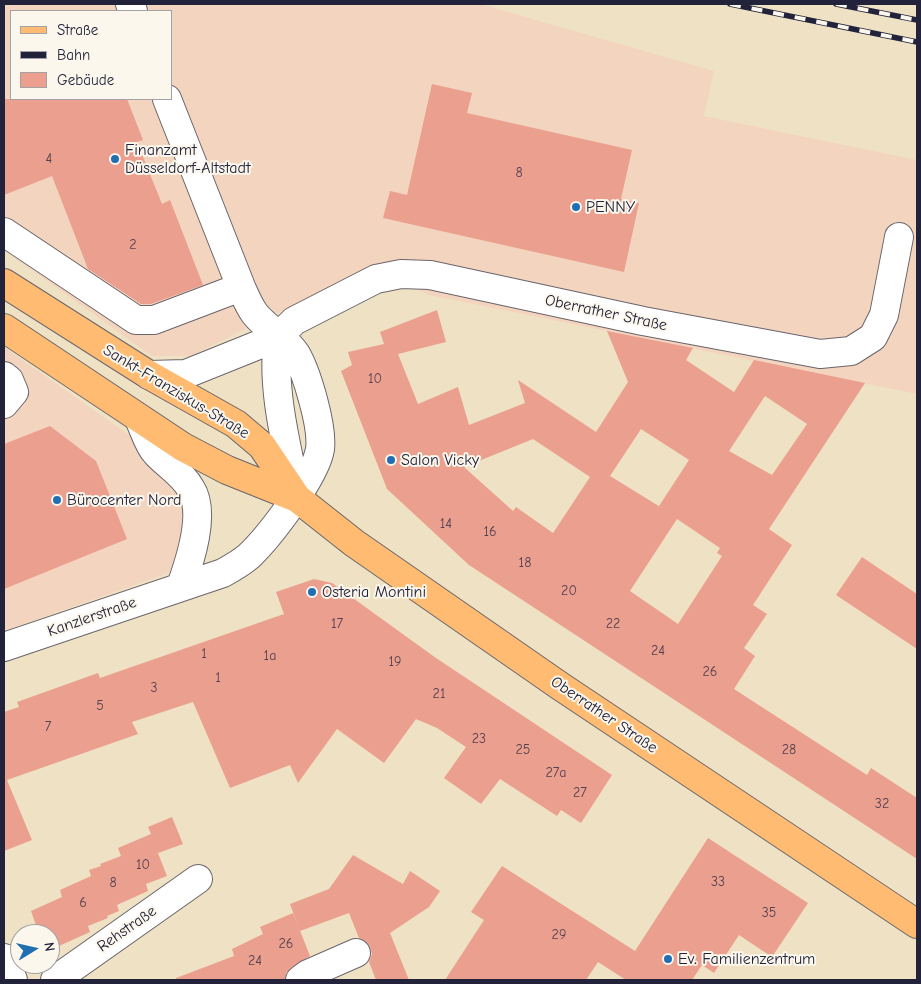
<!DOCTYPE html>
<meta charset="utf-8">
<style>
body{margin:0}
#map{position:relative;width:921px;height:984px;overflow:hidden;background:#efe2c4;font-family:"Comic Neue",sans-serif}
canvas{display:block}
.frame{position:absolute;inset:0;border:5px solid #22223b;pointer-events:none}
.legend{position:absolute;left:10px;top:10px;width:162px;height:90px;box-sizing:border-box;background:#fbf7ec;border:1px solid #a4a2a5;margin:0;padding:6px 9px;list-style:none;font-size:15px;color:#22223b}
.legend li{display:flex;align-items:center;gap:10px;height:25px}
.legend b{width:25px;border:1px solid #a4a2a5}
.north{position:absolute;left:10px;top:924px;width:50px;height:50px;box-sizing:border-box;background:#fbf7ec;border:1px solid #a4a2a5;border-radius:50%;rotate:81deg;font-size:14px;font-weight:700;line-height:20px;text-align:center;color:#22223b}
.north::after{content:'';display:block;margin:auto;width:18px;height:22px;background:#1f6fb2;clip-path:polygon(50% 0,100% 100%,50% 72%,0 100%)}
</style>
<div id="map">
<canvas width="921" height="984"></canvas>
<div class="frame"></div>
<ul class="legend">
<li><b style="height:6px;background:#febb71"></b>Straße</li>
<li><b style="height:6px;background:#22223b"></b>Bahn</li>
<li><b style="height:14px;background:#eb9f8e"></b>Gebäude</li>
</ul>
<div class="north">N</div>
</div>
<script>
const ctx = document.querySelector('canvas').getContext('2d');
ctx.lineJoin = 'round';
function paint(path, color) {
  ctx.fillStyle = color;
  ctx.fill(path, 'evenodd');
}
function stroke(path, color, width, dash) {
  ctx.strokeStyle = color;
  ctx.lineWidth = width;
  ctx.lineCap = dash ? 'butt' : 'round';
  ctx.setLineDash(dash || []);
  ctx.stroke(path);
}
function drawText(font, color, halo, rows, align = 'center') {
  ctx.font = font + ' "Comic Neue",sans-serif';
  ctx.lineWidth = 4;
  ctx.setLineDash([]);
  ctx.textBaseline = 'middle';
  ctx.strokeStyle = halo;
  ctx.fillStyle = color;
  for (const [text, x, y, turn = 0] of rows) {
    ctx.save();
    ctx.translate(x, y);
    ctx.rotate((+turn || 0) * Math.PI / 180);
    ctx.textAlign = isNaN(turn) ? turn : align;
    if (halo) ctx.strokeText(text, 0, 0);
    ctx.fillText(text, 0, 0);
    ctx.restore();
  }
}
paint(new Path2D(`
 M4,4H480L714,71L704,116L917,160V394L429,295L372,266L191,356H152L4,250ZM11,11H171V99H11Z
 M4,347L169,463L193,515L180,569L4,631Z`), '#f3d4bf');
paint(new Path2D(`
 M432,84L472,93L467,113L632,150L621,199L639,203L624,272L383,218L390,191L407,195Z
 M4,99H127L143,140L137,142L162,204L170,200L203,285L151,304H141L88,269L52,176L4,195Z
 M437,310L446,342L398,354L418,404L458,387L469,425L525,403L518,380L596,432L628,382L607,331L693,348L686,360L734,392L754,360L865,383L769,529L792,545L753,605L767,614L744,648L755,656L734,689L867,775L871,768L917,798V859L469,565L387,489L341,371L352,365L348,352L384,344L380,332ZM765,396L807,424L772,475L729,451ZM641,429L689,460L659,506L662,508L610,476ZM533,439L590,477L553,533L516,507L513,511L464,467ZM677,519L720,548L717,553L722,556L678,624L630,591Z
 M50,426L96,461L127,539L4,589V444Z
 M862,557L917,594V649L836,595Z
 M314,579L332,583L436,658L612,775L581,823L561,810L557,816L500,779L481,804L444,778L466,747L437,728L416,719L384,763L337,729L298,783L290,765L230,788L193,702L132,722L138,734L7,780L32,840L4,851V712L19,707L17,702L98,673L100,678L284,614L276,592Z
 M172,817L183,844L158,853L154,843L167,876L146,884L148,891L117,905L119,911L107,916L108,918L88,926L90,932L50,950V934H39L31,911L62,897L60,890L91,876L89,870L101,866L100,864L121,856L118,848L151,834L148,827Z
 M708,838L808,903L772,957L739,935L714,973L702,965L692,980H626L598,962L586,980H445L484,920L471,912L502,866L635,951Z
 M353,855L403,884L410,871L440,891L429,907L390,933L409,980H376L369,962L372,954L370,947L366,941L359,938L349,913L300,931L290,904L329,889Z
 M293,913L310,956L291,968L286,973L285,980H176V978L234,956L232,949L263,934L260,927Z`), '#eb9f8e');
const minor = new Path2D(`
 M130,4L133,11
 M4,232L136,320H154L241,287
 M278,337C271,390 287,446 297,498
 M149,375L186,374L278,337L294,321L376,279L401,274L430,275L643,321L820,354L851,351L873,337L884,315L899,237
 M4,376L9,380L14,392L4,404
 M139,419C144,429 148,445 156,453C167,465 183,474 191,489C206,513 190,561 181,586
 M4,647L223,573C232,568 241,563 249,556C269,537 316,476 320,449C323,427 307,373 296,354C286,338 267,329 255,314C249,306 245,296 241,287L167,99
 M4,958L13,980
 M55,980L198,879
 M300,980L308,974L356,953`);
const major = new Path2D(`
 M4,283L149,375L236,424L262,446L297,498
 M4,328L183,447L227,470L297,498L354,543L560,686L917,924`);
stroke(minor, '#6a656b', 30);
stroke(major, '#6a656b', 30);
stroke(minor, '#fff', 28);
stroke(major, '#febb71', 28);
const rail = new Path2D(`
 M730,4L917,42
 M836,4L917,20`);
stroke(rail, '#22223b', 5.5);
stroke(rail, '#fbf7ec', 4, [11]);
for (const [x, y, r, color] of [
 [115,159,5,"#1f6fb2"],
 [576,207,5,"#1f6fb2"],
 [391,460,5,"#1f6fb2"],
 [57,500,5,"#1f6fb2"],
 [312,592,5,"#1f6fb2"],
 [668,959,5,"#1f6fb2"]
]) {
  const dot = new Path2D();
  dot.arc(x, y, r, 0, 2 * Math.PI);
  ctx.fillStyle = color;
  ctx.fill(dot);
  stroke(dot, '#fbf7ec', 2);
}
drawText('14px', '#544150', null, [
 ["4",49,159],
 ["8",519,173],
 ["2",133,245],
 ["10",375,379],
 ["14",446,524],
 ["16",490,532],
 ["18",525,563],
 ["20",569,591],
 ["17",337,624],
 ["22",613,624],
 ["24",658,651],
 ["1",204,654],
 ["1a",270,656],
 ["19",395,662],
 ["26",710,672],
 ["1",218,678],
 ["3",154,688],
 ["21",439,694],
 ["5",100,706],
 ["7",48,727],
 ["23",479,739],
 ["25",523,750],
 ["28",789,750],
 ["27a",556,773],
 ["27",580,793],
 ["32",882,804],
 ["10",143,865],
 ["33",718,882],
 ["8",113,883],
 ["6",83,903],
 ["35",769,913],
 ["29",559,935],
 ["26",286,944],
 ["24",255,961]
]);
drawText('16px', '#22223b', '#fbf7ec', [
 ["Finanzamt",125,150],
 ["Düsseldorf-Altstadt",125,168],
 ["PENNY",586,207],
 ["Salon Vicky",401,460],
 ["Bürocenter Nord",67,500],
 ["Osteria Montini",322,592],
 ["Ev. Familienzentrum",678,959]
], 'left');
drawText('16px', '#22223b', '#fbf7ec', [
 ["Oberrather Straße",606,313,12],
 ["Sankt-Franziskus-Straße",176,392,31],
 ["Kanzlerstraße",92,617,-19],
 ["Oberrather Straße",604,715,34],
 ["Rehstraße",127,929,-35]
]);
</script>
